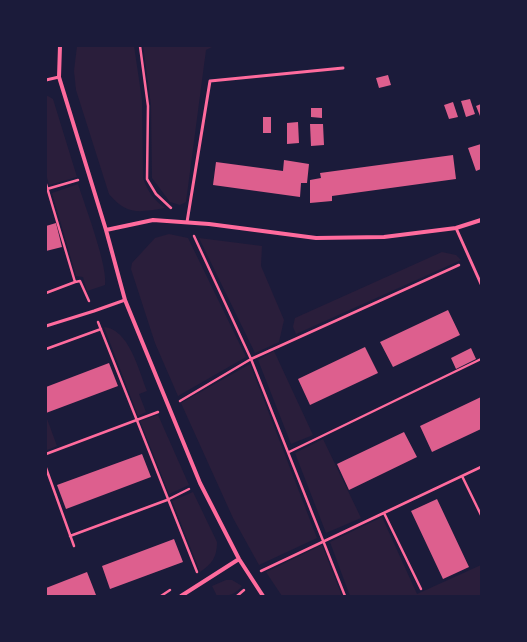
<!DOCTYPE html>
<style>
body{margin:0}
#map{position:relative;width:527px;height:642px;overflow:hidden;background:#1b1b3a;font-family:Lato,sans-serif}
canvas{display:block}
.frame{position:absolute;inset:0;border:47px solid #1b1b3a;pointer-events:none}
</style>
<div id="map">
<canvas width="527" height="642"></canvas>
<div class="frame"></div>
</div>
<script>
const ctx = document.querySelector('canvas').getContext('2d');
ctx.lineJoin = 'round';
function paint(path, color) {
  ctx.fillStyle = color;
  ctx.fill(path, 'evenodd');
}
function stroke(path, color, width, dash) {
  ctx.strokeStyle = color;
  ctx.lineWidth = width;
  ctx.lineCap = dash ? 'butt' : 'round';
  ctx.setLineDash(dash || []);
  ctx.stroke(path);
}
paint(new Path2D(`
 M77,46H134L142,100L143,178C148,192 153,199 165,208C140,212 127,216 109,194L76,90L74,71Z
 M143,46H214L206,50L186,202L180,205L170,202L152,178L151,105Z
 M46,95L53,99L77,177L49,185L46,174Z
 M78,184C85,206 108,266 105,285L87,291L83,277L76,276L52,193Z
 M169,234L188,238L246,357L178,396L155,343L131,269L132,263L155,238Z
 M199,238L262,246L261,266L284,320L279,342L255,353Z
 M442,252L456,255L461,260L296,334L293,327L295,318Z
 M104,327C129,329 139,371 147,391L139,394L146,412L138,416Z
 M274,351L313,435L291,444L258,360Z
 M250,364L317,538L259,565L233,518L181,403Z
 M158,415L189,485L169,494L140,421Z
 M46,416L57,446L47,450L46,447Z
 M323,439L361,518L326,533L295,453Z
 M193,492L217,542C217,557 212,564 200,572L172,501Z
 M382,517L417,594L481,565V596H350L330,542Z
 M322,545L342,596H282L266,572Z
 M226,580H232L242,586C235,595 229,596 217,596L212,586Z`), '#2a1e3b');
paint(new Path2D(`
 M388,75L391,85L379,88L376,78Z
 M470,99L475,114L466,117L461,101Z
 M453,102L458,117L449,119L444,105Z
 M481,104V115L480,116L476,106Z
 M311,108H322V118L311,117Z
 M263,117H271V133H263Z
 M298,122L299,143L287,144V123Z
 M310,124H323L324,145L311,146Z
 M481,144V169L476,171L468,148Z
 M453,155L456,179L332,196V201L310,203V180L321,178L320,173Z
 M284,160L309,164L307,183H301L300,197L213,185L216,162L283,171Z
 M56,223L62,247L46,251V226Z
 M448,310L460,335L393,367L380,342Z
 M365,347L378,373L310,405L298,379Z
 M471,348L476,359L456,369L451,358Z
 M109,363L118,386L46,413V387Z
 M481,397V429L432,452L420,426Z
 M404,432L417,457L349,490L337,464Z
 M142,454L151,477L66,509L57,485Z
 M437,499L469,567L443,579L411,511Z
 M174,539L183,562L110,589L102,566Z
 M87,572L96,595L46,596V588Z`), '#dd5f8e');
stroke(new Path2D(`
 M140,46L148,106L147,179L156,194L171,208
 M46,184L75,282L80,281L89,301
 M47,189L78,180
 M194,236L251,359L345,596
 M46,293L75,282
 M98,322L197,572
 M46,349L101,329
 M180,401L251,359L459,265
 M289,452L481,359
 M46,454L158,412
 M46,468L74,546
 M462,476L481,515
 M384,513L421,589
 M70,536L167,500L189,489
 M261,571L481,467
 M161,596L170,590
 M237,596L244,590`), '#ff6b9d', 2.5);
stroke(new Path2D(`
 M46,80L59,77
 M187,222L210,81L343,68
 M456,228L481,284
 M46,326L94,311L125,300`), '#ff6b9d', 3);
stroke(new Path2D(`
 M60,46L59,77L106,230L125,300L200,483L239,559L263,596
 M106,230L153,220L209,224L316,238L384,237L456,228L481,220
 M181,596L239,559`), '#ff6b9d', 4);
</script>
